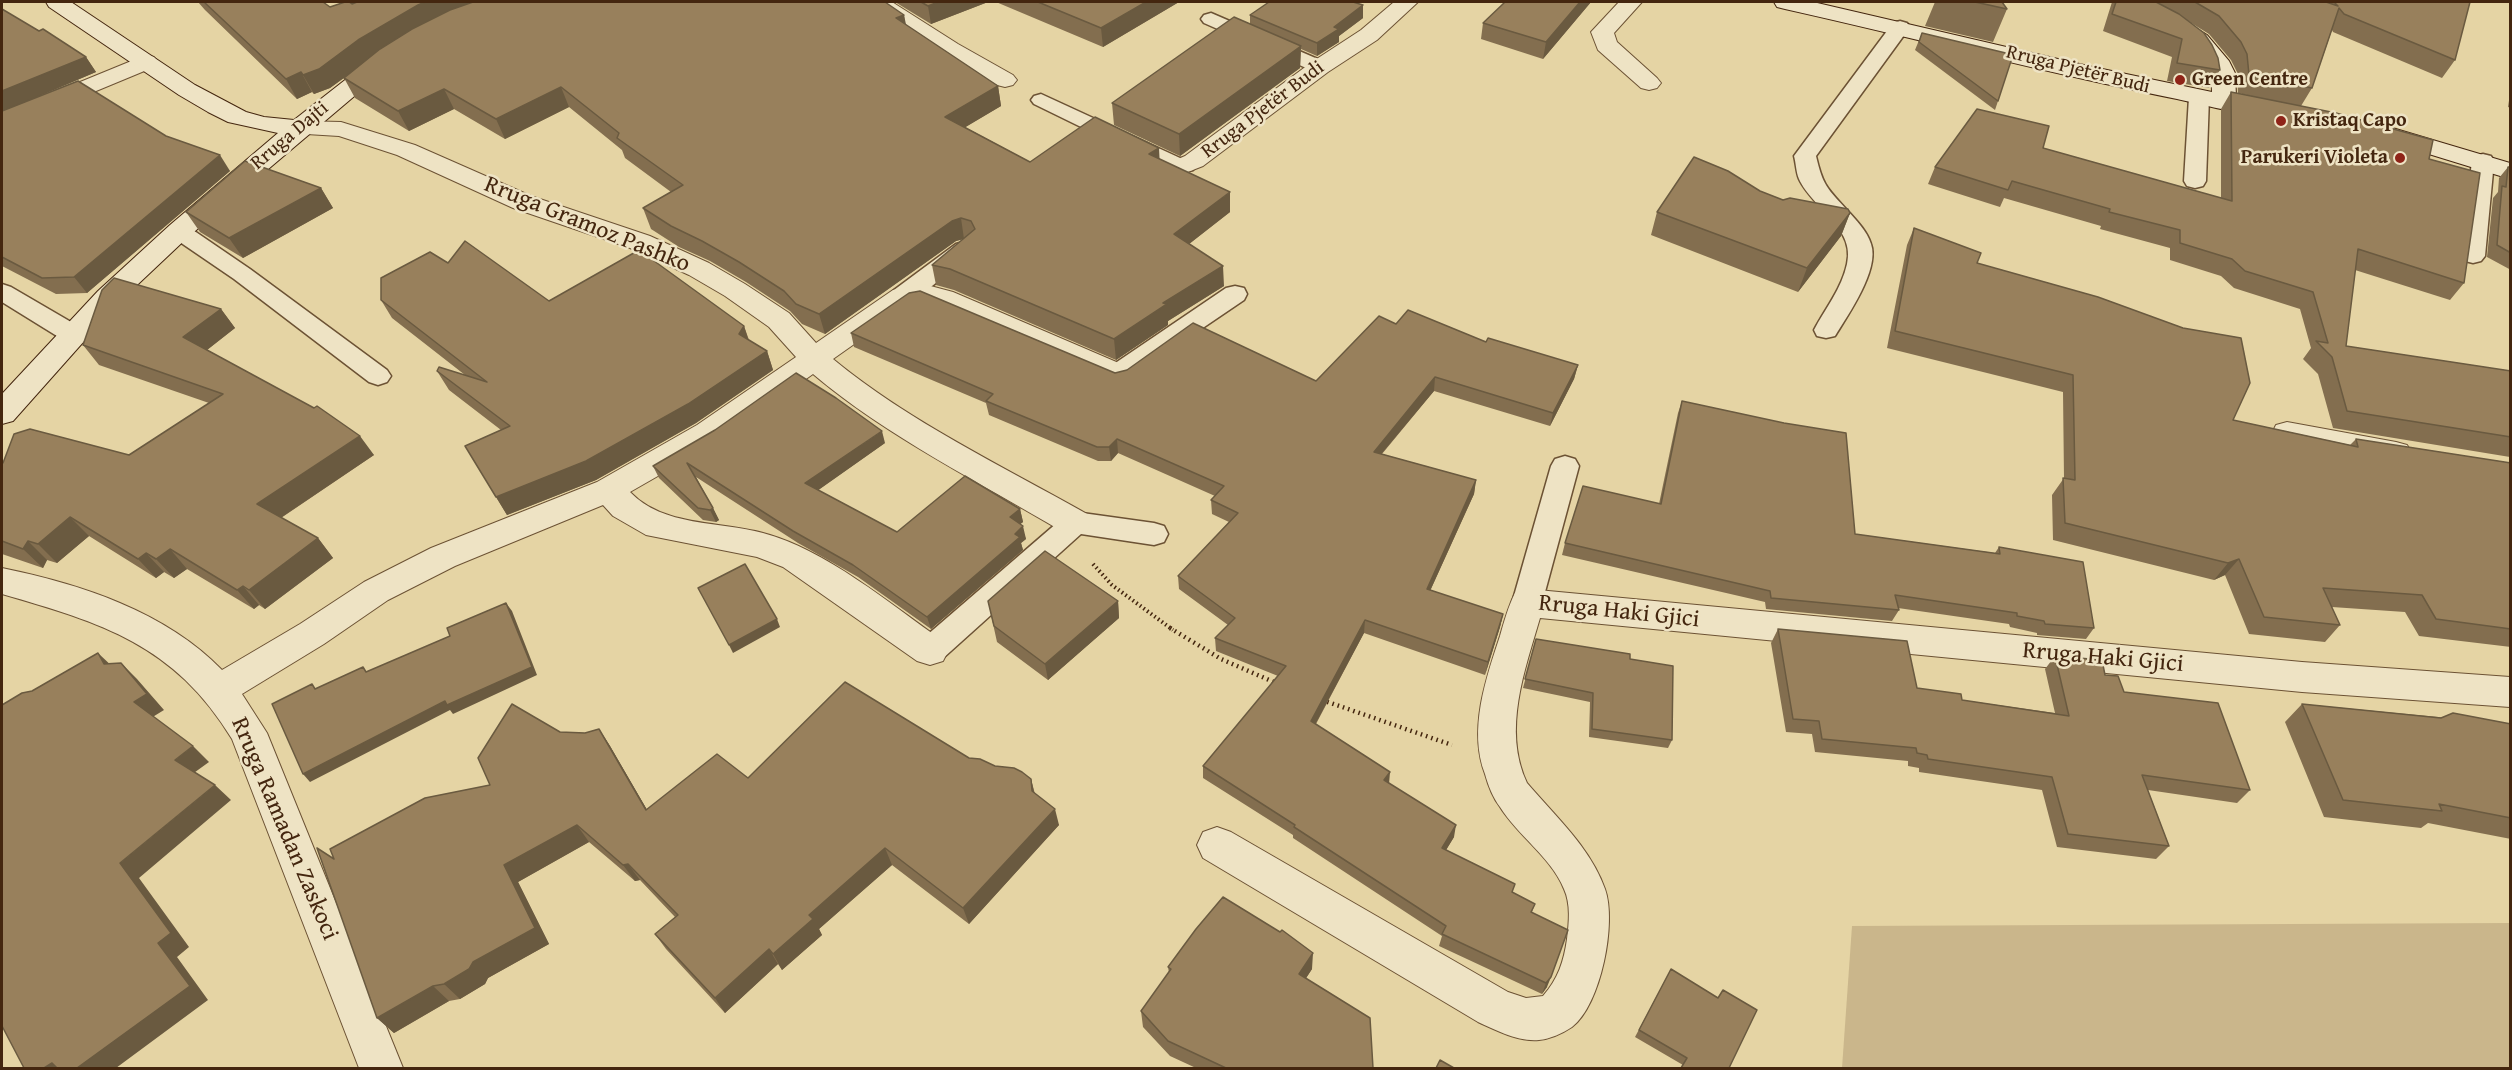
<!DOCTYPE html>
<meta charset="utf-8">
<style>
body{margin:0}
#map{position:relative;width:2512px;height:1070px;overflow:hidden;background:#e5d4a4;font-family:"Gentium Book Plus",serif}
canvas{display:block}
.frame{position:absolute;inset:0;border:3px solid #44260f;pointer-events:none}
</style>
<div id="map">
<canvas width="2512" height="1070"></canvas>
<div class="frame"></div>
</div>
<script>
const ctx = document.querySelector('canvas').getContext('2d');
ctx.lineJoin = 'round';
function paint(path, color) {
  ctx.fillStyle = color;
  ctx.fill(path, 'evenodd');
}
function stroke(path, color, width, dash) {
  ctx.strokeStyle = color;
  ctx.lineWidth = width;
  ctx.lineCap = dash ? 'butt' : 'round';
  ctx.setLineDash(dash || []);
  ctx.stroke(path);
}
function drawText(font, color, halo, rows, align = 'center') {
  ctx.font = font + ' "Gentium Book Plus",serif';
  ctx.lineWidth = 5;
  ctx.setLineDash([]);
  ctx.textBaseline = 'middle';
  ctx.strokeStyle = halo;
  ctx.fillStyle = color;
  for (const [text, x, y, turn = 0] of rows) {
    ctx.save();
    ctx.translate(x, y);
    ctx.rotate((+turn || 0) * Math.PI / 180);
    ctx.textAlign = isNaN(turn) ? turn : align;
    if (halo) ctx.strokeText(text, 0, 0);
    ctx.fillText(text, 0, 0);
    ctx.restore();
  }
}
paint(new Path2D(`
 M2510,923V1068H1842L1852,926Z`), '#cab68b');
const lane = new Path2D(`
 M1211,13L1327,63L1330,67L1327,71H1313L1204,23L1201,19L1204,15Z
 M1900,21L1907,23L1910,27L1816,156C1823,186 1827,188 1847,210C1856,220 1867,231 1871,244C1880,269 1848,315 1835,336L1826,338L1817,336L1814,330C1825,309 1842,288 1847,264C1856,228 1812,208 1799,179C1796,172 1796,163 1794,156L1893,23Z
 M2199,91L2206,93L2209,97L2206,181L2203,186L2195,188L2187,186L2184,181L2189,97L2192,93Z
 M1041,94L1180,158L1193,160L1196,165L1193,170L1185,172L1167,169L1034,104L1031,100L1034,96Z
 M2483,154L2491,156L2494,161L2485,256L2481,261L2473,263L2465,261L2461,256L2472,161L2475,156Z
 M179,224L187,226L250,269L387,370L391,376L387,382L378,385L369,382L234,279L171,236L167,231L171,226Z
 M964,242L972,244L976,249L972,254L912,302L903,304L894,302L891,296L894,290L956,244Z
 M2,284L11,287L83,329L86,335L83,341L74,343L65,341L2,302Z
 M1235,286L1244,288L1247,294L1244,300L1126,380L1117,383L1108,380L1104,374L1108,368L1226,288Z
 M1565,456L1575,459L1579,466L1542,603L1538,611L1527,615L1516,611L1512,603L1551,466L1555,459Z
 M1075,512L1154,523L1164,526L1168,534L1164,542L1154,545L1081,534L941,660L930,663L919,660L915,651L919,642L1065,516Z`);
const street = new Path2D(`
 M867,2H892L958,44L1013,75L1017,80L1013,85L1005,87L997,85L942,54L870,7Z
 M1394,2H1418L1377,40L1328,72L1203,166L1185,173L1176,170L1172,165L1176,160L1185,156L1312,62L1361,30Z
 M1619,2H1642L1614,33L1617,42L1657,78L1661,83L1657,88L1649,90L1641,88L1598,50L1591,32Z
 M146,55L154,57L158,62L154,67L2,130V114Z
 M299,121L341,122L415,145L531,196L650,236L709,263L745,284L789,313L816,343L893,290L923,284L953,292L1128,367L1132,374L1128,381L1117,384L1106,381L923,302L911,304L833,359C908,421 1002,466 1087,514L1091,523L1087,532L1075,535L1063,532C981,483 886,436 813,374L719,441L630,492C663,527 720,521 763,533C825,549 890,604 943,641L948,651L943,661L930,665L917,661L783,567L757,557L646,535L613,516L603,505L455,566L388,600L324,644L242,694L267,733L403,1068H359L232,739C174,644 102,623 2,594V568C80,584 165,611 222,670L300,624L364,582L431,548L597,482L697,425L796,357L769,327L725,296L689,275L630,248L513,208L397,155L339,136L290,133L287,128L290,123Z
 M2287,422L2396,442L2407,445L2412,453L2407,461L2396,464L2276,441L2272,433L2276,425Z
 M1527,589L2302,662L2510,677V707L2302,692L1540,618C1525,670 1502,730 1527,783C1556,817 1590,847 1605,889C1617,922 1601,1005 1572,1027C1563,1033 1550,1039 1539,1040C1518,1042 1496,1030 1478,1022L1203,858L1197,845L1203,832L1217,827L1231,832L1508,992L1526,998L1543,996C1558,979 1564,961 1567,939C1569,923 1571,904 1564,889C1551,857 1518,836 1500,807C1493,798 1488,785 1485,774C1468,730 1486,678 1500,636C1504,622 1508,607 1515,593Z`);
const secondary = new Path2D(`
 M46,2H71L195,85L246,112L264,117L294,120L377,55L385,53L393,55L397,60L188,237L118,303L13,421L2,424V394L98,291L170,225L278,133L228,122L208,112L179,95L49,7Z
 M1774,2H1813L2088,66L2212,92C2213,46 2164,25 2129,7L2126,2H2153L2207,35L2229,61L2235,73L2236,96L2280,104L2283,109L2280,114C2257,120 2202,104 2177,99C2045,73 1916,38 1785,9L1777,7Z
 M2389,127L2510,163V179L2380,139L2377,134L2380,129Z`);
stroke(lane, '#6c5234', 3);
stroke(street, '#6c5234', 2);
stroke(secondary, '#44260f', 2);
stroke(new Path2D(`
 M1093,564L1112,585L1173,630`), '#44260f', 4, [1.5, 3]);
stroke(new Path2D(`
 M1170,628L1221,659L1276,683
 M1322,700L1452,745`), '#44260f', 4.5, [1.5, 4]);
paint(lane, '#eee3c4');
paint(street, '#eee3c4');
paint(secondary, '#eee3c4');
paint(new Path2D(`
 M198,2H323L330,7L352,4L904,15L905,24L998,86L1001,106L965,127L1030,162L1160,159L1230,212L1189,244L1224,286L1168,321V325L1116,360L954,290L936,285L932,265L963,239L956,241L825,334L802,324L790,311L746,282L710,261L679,247L651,229L643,208L671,192L625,158L622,150L569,107L505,139L454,109L409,131L355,98L344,78L330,88L314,94L312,92L297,99L205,10Z
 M895,2H988L931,24Z
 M996,2H1179L1103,47Z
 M1355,2L1363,18L1339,36V42L1317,56L1301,49L1300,68L1180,156L1114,125L1112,103L1250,24V15Z
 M1591,2L1543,59L1481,39L1483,23Z
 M1935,2H2002L2007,9L1993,42L1925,26Z
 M2112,2H2470L2455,60L2442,78L2333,32L2332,30L2312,88L2301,106L2429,159L2464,283L2450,300L2355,270L2346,346L2511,371V459L2510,457L2333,428L2318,374L2303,359L2311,348L2300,309L2234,288L2221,276L2170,260V248L2100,229L2101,226L2004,198L2000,207L1928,184L1935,167L2043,148L2221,198V109L2231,92L2269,100L2238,93L2237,72L2231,60L2209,34L2188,21L2220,70L2209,88L2167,81L2172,57L2103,31Z
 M2,10L86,57L96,72L20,104L166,136L230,171L87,293L56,294L2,266Z
 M1922,33L1998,101L1995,110L1915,50Z
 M2511,87V108L2508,107Z
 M2508,167H2511V270L2487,257L2493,198L2498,192L2499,178Z
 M321,188L333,208L243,258L200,232L186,212Z
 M1760,191L1783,200L1850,213L1841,236L1798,292L1651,235L1657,212Z
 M1914,228L1977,263L2233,420L2350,445L2356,439L2511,463V647L2419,636L2405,612L2332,607L2340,625L2325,642L2249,634L2225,575L2214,580L2053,540L2052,495L2064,478L2063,392L1887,348L1907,245Z
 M448,263L549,301L744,326L749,340L767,351L773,370L696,423L596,480L507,515L465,446L501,430L449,390L437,371L465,375L392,318L381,300Z
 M221,309L235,328L207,350L374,455L281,518L318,538L333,558L265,609L259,605L254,609L187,569L174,578L164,572L156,578L89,536L57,563L47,560L43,568L2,554V463L129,455L209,403L99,365L83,345Z
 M1396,324L1486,342L1578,365L1574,379L1550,426L1434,391L1382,454L1476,480L1474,494L1430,591L1503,614L1500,627L1485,675L1364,633L1316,724L1389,783L1454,837L1446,850L1513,893L1535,904L1532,912L1547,987L1542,994L1439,946L1442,936L1293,838V835L1203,778V766L1278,676L1216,651L1215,638L1228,625L1179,589L1178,576L1229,522L1212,514L1211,500L1215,496L1118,453L1111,461H1098L989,415L986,403L854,347L851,333L1115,373L1316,381Z
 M1682,401L1855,534L1995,553L1999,547L2094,628L2086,639L2037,635V633L2010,627L2009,624L1898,608L1899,610L1892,621L1766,609L1765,602L1562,555L1565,543L1659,504L1678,413Z
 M885,443L818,490L897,532L1020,509L1023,522L1020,524L1026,539L1021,543L1023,550L931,629L858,577L798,543L696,477L713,508L719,520L716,522L703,520L659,478L653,466Z
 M988,601H1118L1119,618L1048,680L997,642Z
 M1778,629L1917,688L1962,700L2055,713L2045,669L2055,656L2105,675L2124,692L2250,790L2237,803L2148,790L2169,846L2156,859L2057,847L2042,790L1919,772V768L1908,766V761L1815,752L1812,734L1786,732L1771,643Z
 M1536,639L1630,659L1672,740L1668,748L1589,737L1590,702L1523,688Z
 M2302,704L2511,724V839L2428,823L2421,828L2324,817L2285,722Z
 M599,729L610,746L647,810L748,778L969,758L995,766L1031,779L1035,794L1059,825L969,924L892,865L819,929L822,935L782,970L778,964L725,1013L666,949L655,934L675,917L640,880L635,881L589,842L518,882L549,944L488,978L485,984L460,999L449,1001L394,1033L377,1018L334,859L490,785L560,732L585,733Z
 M1168,967L1312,969L1306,978L1373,1068H1196L1170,1056L1143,1027L1141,1011L1169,973Z
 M1671,969L1729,1068L1683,1065L1635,1037Z`), '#836e4f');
paint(new Path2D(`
 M425,2H487L368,60L330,88L314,94L303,75L358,40L418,5Z
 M938,2H988L931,24L928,6Z
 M1146,2H1179L1103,47L1101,28Z
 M1580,2H1591L1543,59L1546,42Z
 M1363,5V18L1339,36V42L1317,56V43L1334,27Z
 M904,15L908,34L896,18Z
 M1301,46L1300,68L1180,156L1179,134Z
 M86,57L96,72L2,112V91Z
 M301,72L312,92L297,99L286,79Z
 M998,86L1001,106L949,137L945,117Z
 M561,87L569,107L505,139L496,119Z
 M444,89L454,109L409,131L398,111Z
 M1159,148L1160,168L1149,154Z
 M220,155L230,171L87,293L74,277Z
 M321,188L333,208L243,258L229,238Z
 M1230,192V212L1175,255L1174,234Z
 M1850,213L1841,236L1798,292L1807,268Z
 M961,218L964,239L956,241L825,334L819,314L952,221Z
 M1223,266L1224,286L1168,321V325L1116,360L1114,339L1163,303Z
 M221,309L235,328L198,357L183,337Z
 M744,326L750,345L739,334Z
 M767,351L773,370L696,423L596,480L507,515L496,497Z
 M1578,365L1574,379L1550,426L1553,413Z
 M1435,377L1434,391L1372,465L1374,452Z
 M882,431L885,443L810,496L805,483Z
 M360,436L374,455L273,523L257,504Z
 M1117,439L1118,453L1111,461L1109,447Z
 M1476,480L1474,494L1425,602L1427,589Z
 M713,508L719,520L716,522L710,510Z
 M1020,509L1023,522L1013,530L1010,517Z
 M70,517L89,536L57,563L38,544Z
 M1023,526L1026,539L1021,543L1023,550L931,629L927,617Z
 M318,538L333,558L265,609L249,590Z
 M28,541L47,560L43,568L23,549Z
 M170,549L187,569L174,578L156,559Z
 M146,553L164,572L156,578L138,559Z
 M2239,559L2225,575L2214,580L2228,563Z
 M243,586L259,605L254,609L237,590Z
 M1118,601L1119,618L1048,680L1045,664Z
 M506,603L512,611L537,675L453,714L450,710L310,782L303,774Z
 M1503,614L1500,627L1485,675L1488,662Z
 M777,619L780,627L733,653L729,645Z
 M1365,620L1364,633L1310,734L1311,721Z
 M98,653L115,669L104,664Z
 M121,663L137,679L164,710L151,718L134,702Z
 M599,729L610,746L657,827L646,810Z
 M193,746L209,762L191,775L175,760Z
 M1390,772L1389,784L1384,780Z
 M1031,779L1035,796L1032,791Z
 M215,785L231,800L139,878L189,947L177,957L208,1000L116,1068H77L120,863Z
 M1055,809L1059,825L969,924L963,908Z
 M577,825L589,842L518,882L549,944L488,978L485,984L460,999L444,984L504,865Z
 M1456,825L1454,837L1440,860L1442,848Z
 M885,848L892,865L819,929L822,935L782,970L773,954L809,915Z
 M628,864L640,880L635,881L623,865Z
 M769,949L778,964L725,1013L715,998Z
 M1313,953L1312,969L1299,989V974Z
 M1551,977L1547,987L1542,994L1546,983Z
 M433,986L449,1001L394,1033L377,1018Z
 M52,1063L63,1068H44Z`), '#6a5a40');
const building = new Path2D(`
 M204,2H323L330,7L345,2H349L352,4L357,2H425L418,5L358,40L319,69L303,75L301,72L286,79Z
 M473,2H885L904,15L896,18L998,86L945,117L1030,162L1095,117L1159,148L1149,154L1230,192L1174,234L1223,266L1163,303L1167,304L1114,339L950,269L932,265L975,229L971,221L961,218L952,221L819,314L796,304L784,291L739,262L702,241L671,226L643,208L683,185L617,138L619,133L561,87L496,119L444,89L398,111L344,78L380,49L412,29L450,10Z
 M921,2H938L928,6Z
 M1038,2H1146L1101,28Z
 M1269,2H1353L1363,5L1334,27L1339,29L1317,43L1250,15Z
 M1505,2H1580L1546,42L1483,23Z
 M1975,2H2002L2007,9Z
 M2116,2H2156L2179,14L2204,33L2212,45L2218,58L2220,70L2177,63L2182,39L2112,14Z
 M2195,2H2326L2338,6L2334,2H2470L2455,60L2344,14L2339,8L2312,88L2249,75L2247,54L2241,42L2219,16Z
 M2,9L39,31L43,29L86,57L2,91Z
 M1234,17L1301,46L1179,134L1112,103Z
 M1922,33L2010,54L2012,58L1998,101L1919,42Z
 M78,81L166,136L220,155L74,277L42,278L2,257V111Z
 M2231,92L2336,113L2433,140L2429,159L2480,173L2464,283L2358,249L2346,346L2511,371V437L2347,411L2332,357L2316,341L2328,343L2313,292L2245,271L2232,259L2180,243V230L2109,212L2110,209L2012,181L2008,190L1935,167L1977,109L2049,126L2043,148L2232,201Z
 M1694,157L1728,171L1760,191L1783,200L1790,198L1848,209L1850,213L1807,268L1657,212Z
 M245,161L321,188L229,238L186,212Z
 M2508,167H2511V253L2497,245L2502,186L2506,187Z
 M1914,228L1981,253L1977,263L2098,297L2183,328L2241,338L2250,383L2233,420L2358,447L2356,439L2511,463V629L2436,619L2422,595L2323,588L2340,625L2264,617L2239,559L2228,563L2065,523L2063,478L2075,480L2073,375L1895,331Z
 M465,241L549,301L639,250L744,326L739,334L767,351L688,404L586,461L496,497L465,446L510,426L437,371L439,367L487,382L381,300V278L430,252L448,263Z
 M114,278L221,309L183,337L314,408L317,406L360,436L257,504L318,538L249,590L243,586L237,590L170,549L156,559L146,553L138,559L70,517L38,544L28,541L23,549L2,541V463H3L14,434L30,429L129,455L223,394L83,345L102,290Z
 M920,291L1115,373L1127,370L1193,323L1316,381L1379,316L1396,324L1408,310L1486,342L1488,338L1578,365L1553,413L1435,377L1374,452L1476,480L1427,589L1503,614L1488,662L1365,620L1311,721L1390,772L1384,780L1456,825L1442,848L1515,884L1512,892L1535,904L1531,912L1568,930L1551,977L1546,983L1442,934L1446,926L1294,827L1295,825L1203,766L1286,666L1215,638L1235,618L1178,576L1238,513L1211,500L1224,486L1117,439L1109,447H1097L986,401L993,394L851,333L909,293Z
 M796,373L836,398L882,431L805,483L897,532L965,476L1020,509L1010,517L1023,526L1015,534L1020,537L927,617L853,565L793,531L687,463L713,508L710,510L698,508L653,466L715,430Z
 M1682,401L1784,423L1846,433L1855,534L2000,554L1999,547L2083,562L2094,628L2045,624L2044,621L2017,616V613L1895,595L1899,610L1771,598L1770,591L1565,543L1583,486L1661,504Z
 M1045,551L1118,601L1045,664L994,626L988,601Z
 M745,564L777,619L729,645L698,588Z
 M506,603L532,667L447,705L445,701L303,774L272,704L312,684L315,689L363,667L366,672L450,636L447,628Z
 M1778,629L1907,641L1917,688L1961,694L1962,700L2069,716L2055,656L2102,660L2105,675L2118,676L2124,692L2218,703L2250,790L2142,775L2169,846L2068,834L2052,777L1928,759L1927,755L1917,753L1916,748L1822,739L1819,721L1793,719Z
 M1536,639L1630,654V659L1673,666L1672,740L1592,729L1593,693L1525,679Z
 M98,653L104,664L121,663L147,694L134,702L193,746L175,760L215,785L120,863L171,933L158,943L190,986L77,1068H57L52,1063L44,1068H24L2,1026V705L22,693L32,691Z
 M845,682L969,758L980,759L995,766L1014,768L1022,772L1031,779L1032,791L1055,809L963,908L885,848L809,915L813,919L773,954L769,949L715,998L655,934L678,915L628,864L623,865L577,825L504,865L535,928L473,962L469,969L444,984L433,986L377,1018L317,848L334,859L330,849L425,798L490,785L478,758L512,704L560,732L585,733L599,729L646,810L717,754L748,778Z
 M2302,704L2441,718L2453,713L2511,724V818L2439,804L2442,811L2343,800Z
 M1223,897L1280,932L1282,930L1313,953L1299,974L1370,1018L1373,1068H1226L1168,1041L1141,1011L1171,969L1168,967L1196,929Z
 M1671,969L1718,998L1723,990L1757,1010L1729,1068H1681L1687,1058L1639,1030Z
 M1440,1060L1454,1068H1436Z`);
paint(building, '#98805c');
stroke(building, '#6a5a40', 1.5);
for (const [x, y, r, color] of [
 [2180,80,6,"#8f2418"],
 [2281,121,6,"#8f2418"],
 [2400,158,6,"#8f2418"]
]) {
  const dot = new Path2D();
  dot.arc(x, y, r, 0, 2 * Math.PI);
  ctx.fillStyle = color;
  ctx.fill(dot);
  stroke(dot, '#eee3c4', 2);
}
drawText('20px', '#44260f', '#eee3c4', [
 ["Rruga Pjetër Budi",2078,70,14],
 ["Rruga Pjetër Budi",1263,110,-37],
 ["Rruga Dajti",290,136,-40]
]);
drawText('bold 20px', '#44260f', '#eee3c4', [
 ["Green Centre",2192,80],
 ["Kristaq Capo",2293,121],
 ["Parukeri Violeta",2388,158,"right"]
], 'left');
drawText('24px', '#44260f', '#eee3c4', [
 ["Rruga Gramoz Pashko",587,225,22],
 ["Rruga Haki Gjici",1619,612,6],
 ["Rruga Haki Gjici",2103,658,5],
 ["Rruga Ramadan Zaskoci",284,829,67]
]);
</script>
